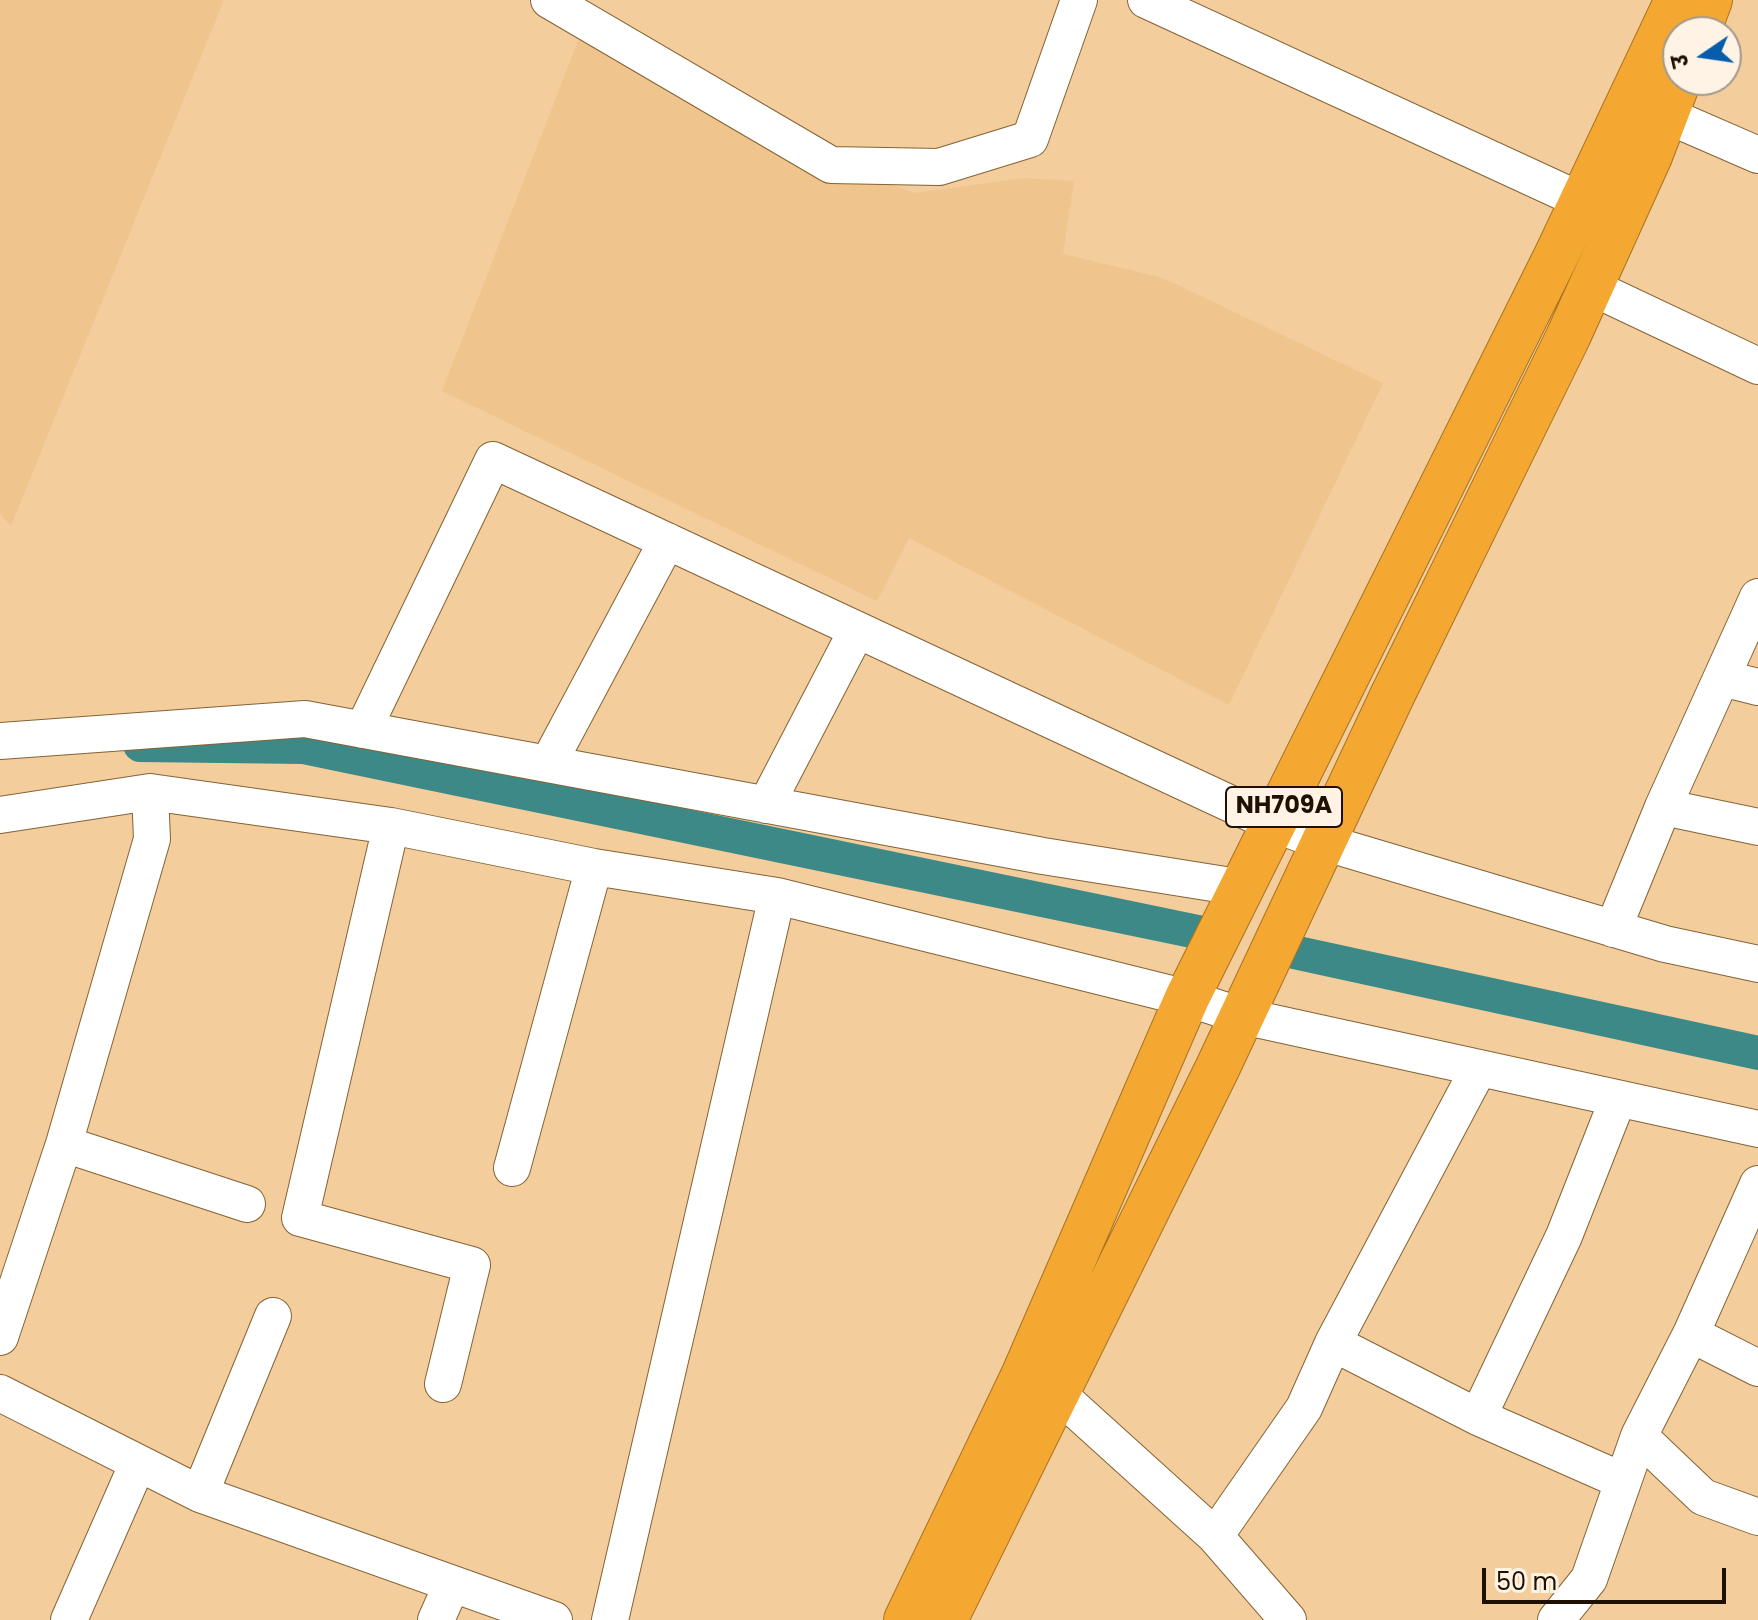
<!DOCTYPE html>
<meta charset="utf-8">
<style>
body{margin:0}
#map{position:relative;width:1758px;height:1620px;overflow:hidden;background:#f3cd9c;font-family:Poppins,"Noto Sans Devanagari",sans-serif}
canvas{display:block}
.north{position:absolute;left:1662px;top:16px;width:80px;height:80px;box-sizing:border-box;background:#fef3e4;border:2px solid #a49989;border-radius:50%;rotate:257deg;font-size:22px;font-weight:700;line-height:32px;text-align:center;color:#1e1101}
.north::after{content:'';display:block;margin:auto;width:28px;height:36px;background:#075dab;clip-path:polygon(50% 0,100% 100%,50% 72%,0 100%)}
.scale{position:absolute;left:1482px;top:1568px;width:244px;height:36px;box-sizing:border-box;border:4px solid #1e1101;border-top:0;padding-left:10px;font-size:24px;line-height:28px;white-space:nowrap;color:#1e1101;-webkit-text-stroke:6px #fef3e4;paint-order:stroke}
</style>
<div id="map">
<canvas width="1758" height="1620"></canvas>
<div class="north">उ</div>
<div class="scale">50 m</div>
</div>
<script>
const ctx = document.querySelector('canvas').getContext('2d');
ctx.lineJoin = 'round';
function paint(path, color) {
  ctx.fillStyle = color;
  ctx.fill(path, 'evenodd');
}
function stroke(path, color, width, dash) {
  ctx.strokeStyle = color;
  ctx.lineWidth = width;
  ctx.lineCap = dash ? 'butt' : 'round';
  ctx.setLineDash(dash || []);
  ctx.stroke(path);
}
function drawText(font, color, halo, rows, align = 'center') {
  ctx.font = font + ' Poppins,sans-serif';
  ctx.lineWidth = 6;
  ctx.setLineDash([]);
  ctx.textBaseline = 'middle';
  ctx.strokeStyle = halo;
  ctx.fillStyle = color;
  for (const [text, x, y, turn = 0] of rows) {
    ctx.save();
    ctx.translate(x, y);
    ctx.rotate((+turn || 0) * Math.PI / 180);
    ctx.textAlign = isNaN(turn) ? turn : align;
    if (halo) ctx.strokeText(text, 0, 0);
    ctx.fillText(text, 0, 0);
    ctx.restore();
  }
}
paint(new Path2D(`
 M0,0H224L11,526L0,514Z
 M585,23L831,165L915,193L1024,178L1074,181L1063,254L1163,278L1383,383L1229,705L909,538L877,601L442,391Z`), '#efc48d');
stroke(new Path2D(`
 M140,745L304,747L1202,933
 M1289,951L1758,1053`), '#3c8987', 34);
const minor = new Path2D(`
 M549,0L831,165L939,167L1030,139L1079,0
 M1146,0L1606,212
 M1666,115L1758,155
 M1591,287L1758,366
 M1722,678L1758,687
 M363,730L493,460L1276,825L1323,842L1665,944L1758,964
 M0,741L305,719L1043,856L1244,888
 M548,764L667,541
 M766,805L857,630
 M1663,807L1758,827
 M0,815L150,792L391,826L594,867L777,896L1187,998L1242,1016L1758,1129
 M391,826L300,1218L472,1265L443,1384
 M1613,929L1663,807L1758,597
 M1479,1068L1333,1343L1478,1417L1623,1481
 M64,1144L247,1204
 M512,1168L594,867
 M1691,1334L1758,1368
 M0,1337L64,1144L152,839L150,792
 M1034,1381L1057,1393L1215,1536L1288,1620
 M0,1393L200,1494L554,1620
 M1478,1417L1564,1236L1618,1099
 M1639,1436L1691,1334L1758,1184
 M200,1494L273,1316
 M1215,1536L1304,1408L1333,1343
 M69,1620L138,1463
 M436,1620L452,1584
 M610,1620L777,896
 M1556,1620L1589,1579L1639,1436L1703,1497L1758,1517`);
const highway = new Path2D(`
 M1698,32L1710,0
 M906,1620L1023,1376L1187,998L1556,256L1677,0
 M945,1620L1217,1069L1393,694L1568,337L1650,156L1679,80`);
stroke(minor, '#846335', 38);
stroke(highway, '#a97321', 46);
stroke(minor, '#fff', 36);
stroke(highway, '#f4a832', 44);
for (const [x, y, w] of [
 [1284,807,116]
]) {
  const box = new Path2D();
  box.roundRect(x - w / 2, y - 20, w, 40, 6);
  ctx.fillStyle = '#fef3e4';
  ctx.fill(box);
  stroke(box, '#1e1101', 2);
}
drawText('bold 24px', '#1e1101', null, [
 ["NH709A",1284,807]
]);
</script>
